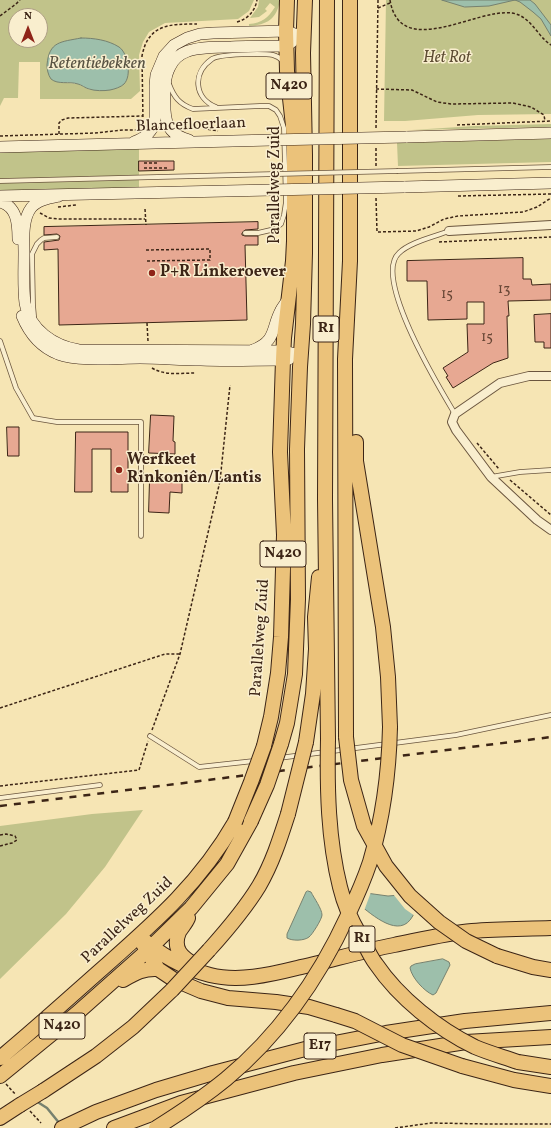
<!DOCTYPE html>
<meta charset="utf-8">
<style>
body{margin:0}
#map{position:relative;width:551px;height:1128px;overflow:hidden;background:#f6e5b4;font-family:Vollkorn,serif}
canvas{display:block}
.north{position:absolute;left:8px;top:8px;width:40px;height:40px;box-sizing:border-box;background:#f9eece;border:1px solid #ad9e84;border-radius:50%;rotate:0deg;font-size:11px;font-weight:700;line-height:16px;text-align:center;color:#3c2516}
.north::after{content:'';display:block;margin:auto;width:14px;height:18px;background:#8f2418;clip-path:polygon(50% 0,100% 100%,50% 72%,0 100%)}
</style>
<div id="map">
<canvas width="551" height="1128"></canvas>
<div class="north">N</div>
</div>
<script>
const ctx = document.querySelector('canvas').getContext('2d');
ctx.lineJoin = 'round';
function paint(path, color) {
  ctx.fillStyle = color;
  ctx.fill(path, 'evenodd');
}
function stroke(path, color, width, dash) {
  ctx.strokeStyle = color;
  ctx.lineWidth = width;
  ctx.lineCap = dash ? 'butt' : 'round';
  ctx.setLineDash(dash || []);
  ctx.stroke(path);
}
function drawText(font, color, halo, rows, align = 'center') {
  ctx.font = font + ' Vollkorn,serif';
  ctx.lineWidth = 3;
  ctx.setLineDash([]);
  ctx.textBaseline = 'middle';
  ctx.strokeStyle = halo;
  ctx.fillStyle = color;
  for (const [text, x, y, turn = 0] of rows) {
    ctx.save();
    ctx.translate(x, y);
    ctx.rotate((+turn || 0) * Math.PI / 180);
    ctx.textAlign = isNaN(turn) ? turn : align;
    if (halo) ctx.strokeText(text, 0, 0);
    ctx.fillText(text, 0, 0);
    ctx.restore();
  }
}
paint(new Path2D(`
 M0,0H254L249,11L238,19L165,23L149,32L143,42L139,55L140,91L131,99H40V62H19L18,98H4L0,106ZM16,16H40V40H16ZM128,77L90,90L78,84L57,82Z
 M259,0H280C277,19 267,25 249,26V24C262,23 268,18 275,7L270,3L265,9L267,11L259,17L250,18L258,7Z
 M386,0H551V114L478,115L405,121H384Z
 M551,124V127L412,130L474,126Z
 M551,139V162L398,166L397,143Z
 M139,148V188L0,191V152Z
 M143,810L105,867L66,914L0,979V826L92,814Z`), '#c1c38a');
const water = new Path2D(`
 M442,0H530L535,4L551,25V36L541,19L533,12L520,2L515,0L489,6L465,7Z
 M81,38C94,38 108,40 119,47C128,53 132,76 124,84C121,87 115,89 110,90C104,91 95,91 89,89C85,88 82,85 78,84C69,81 58,85 51,79C48,75 47,69 47,65C49,41 61,42 81,38Z
 M308,891L311,892C314,898 322,909 322,915C322,919 312,935 309,937C304,941 292,941 287,938V934L306,892Z
 M366,893L388,896L400,895L415,911C404,941 377,919 361,906Z
 M443,959L449,962L450,965L436,993L433,995C424,991 412,978 410,968L411,966L415,964Z`);
paint(water, '#9dbfab');
stroke(water, '#76816f', 1);
paint(new Path2D(`
 M366,891L371,892L364,911L359,906L365,892Z
 M400,893L417,911L415,916L405,909L393,894Z`), '#f6e5b4');
stroke(new Path2D(`
 M36,1101L47,1108L60,1124`), '#76816f', 2.5);
const building = new Path2D(`
 M139,161H174V170L139,171Z
 M258,222V229L245,230L242,233V235L245,236H258V245H245L247,320L59,325L58,249L44,250V242L59,240L60,236L57,234L44,235V227Z
 M523,258V279H531L532,285L551,284V300L508,301L509,316H507L508,358L493,363L453,388L446,377L448,376L443,368L468,352L467,324H484V302H467V319L428,320L427,281H407V261Z
 M551,314V348H544V342H535L534,315Z
 M151,415L174,416L173,441L175,442V454L149,453Z
 M7,427H19V456H8Z
 M76,432H128V492H111V449H92V492H75Z
 M150,478H182V493L170,492L169,513L149,512Z`);
paint(building, '#e7a892');
stroke(building, '#3c2516', 1);
const lane = new Path2D(`
 M169,84C174,97 179,104 193,109L260,106H269L276,110L280,116L284,128L286,202L284,215L281,224L275,229L258,233H245
 M216,107C194,98 192,73 212,59C219,54 263,53 273,55C277,56 280,58 283,61
 M398,171L551,167
 M0,181L276,174
 M449,231C434,237 410,242 399,253C372,277 440,389 455,414
 M34,316L33,305L32,254L37,244L41,240L44,238L57,237
 M0,341L16,388L33,418L57,422H141V536
 M491,477L520,472L551,470
 M150,736L199,767L272,759
 M279,758L456,735L551,715
 M0,798L100,785`);
const street = new Path2D(`
 M449,231L551,225
 M551,376H529L500,383L455,414L452,422L456,430L491,477L537,520L551,530`);
const secondary = new Path2D(`
 M406,137L551,133
 M189,140C172,135 166,128 165,110C165,96 163,80 170,67C173,60 180,54 188,51C201,47 216,47 231,47C249,46 268,46 286,46L292,42
 M134,142C145,138 153,132 155,120V85L156,75L164,56L174,45L187,38L200,34L213,33L286,31L303,37
 M0,147L272,140
 M404,187L551,183
 M0,196L271,190
 M59,196C49,198 37,200 31,208C22,220 24,240 24,253C24,270 23,287 25,303C30,330 54,346 79,350L283,351L301,355
 M0,202C17,206 18,224 18,239
 M22,316C29,333 40,347 58,354C80,362 117,358 140,358C160,358 180,360 201,360C228,361 256,360 283,360L289,359
 M253,350C277,341 271,328 281,310C283,306 286,303 288,299`);
const highway = new Path2D(`
 M327,0L325,499L328,739
 M356,442V461L383,627L388,677L390,727
 M346,737L345,359L350,261V0
 M306,742L313,694L316,649L315,617L319,577
 M281,744L287,723L295,674L298,599L297,449L300,367L303,324L305,253V155L303,53L305,0
 M264,746L271,717L278,673L281,637L284,535L280,452L283,360L284,338L293,261L294,241V155L293,126L287,71L286,31L287,0
 M188,918C186,923 182,927 179,932C172,949 182,958 196,965
 M139,936C159,954 183,968 210,975C238,982 269,975 297,968C329,961 362,951 394,945C419,940 447,933 472,931C498,929 525,929 551,928
 M143,944L158,969L173,979L201,991L228,998L276,1002L309,1007L336,1015
 M209,950C227,930 245,909 259,886C272,864 280,839 288,814
 M497,956L533,967L551,970
 M123,980C135,973 144,968 158,969
 M0,1058C35,1029 69,998 103,968C155,922 200,883 235,822
 M518,1062L551,1067
 M462,1066L514,1080L551,1086
 M0,1076L76,1014L147,951L191,908L227,864L251,821
 M43,1091L96,1056L133,1027L172,990
 M0,1118L20,1105
 M62,1128L96,1112L156,1090L213,1073L309,1048L386,1033L465,1021L551,1013
 M114,1128L181,1103L294,1073L382,1055L466,1042L551,1037`);
stroke(lane, '#6a553e', 5.5);
stroke(street, '#6a553e', 10);
stroke(secondary, '#3c2516', 12);
stroke(highway, '#3c2516', 16);
stroke(new Path2D(`
 M390,0C400,61 476,8 512,13C531,16 537,36 551,45
 M378,8L390,3
 M0,16L16,4L20,0
 M237,22C248,19 255,11 257,0
 M376,89L412,90L437,102L451,104L513,103L531,107L544,115L545,121
 M143,122L142,56C148,24 170,24 197,24
 M457,125L551,121
 M188,128H201L218,131
 M376,128L378,0
 M59,134V123L62,120L68,118L143,116
 M0,136L95,133L123,130H136
 M376,148V166
 M144,163H157
 M144,168H167
 M458,196L551,194
 M376,198L377,232L416,231L429,227L444,219L458,216L523,212L537,207L551,198
 M58,207L76,205
 M145,209L146,225
 M40,213L49,218L60,219H145
 M439,242L551,237
 M146,250L210,249V260L146,261
 M147,323L148,341
 M152,368C165,376 181,373 195,373
 M477,443L499,469
 M510,480L551,515
 M0,708L165,654H180
 M152,730L180,654L220,481L230,385
 M0,786L139,770L148,741
 M0,835L6,834L15,836L17,840L12,843L0,846
 M6,1084L16,1095
 M30,1111L41,1123
 M395,1128L431,1123L489,1124H551`), '#3c2516', 1.5, [3, 2]);
stroke(lane, '#f9eece', 4);
stroke(street, '#f9eece', 8);
stroke(secondary, '#f9eece', 11);
stroke(highway, '#ebc27a', 14);
stroke(new Path2D(`
 M0,806L551,737`), '#3c2516', 2.5, [7, 7]);
const laneBridge = new Path2D(`
 M276,174L398,171`);
const secondaryBridge = new Path2D(`
 M272,140L406,137
 M271,190L404,187`);
const highwayBridge = new Path2D(`
 M346,737L351,780L364,826L386,866L410,896L439,922L466,941L497,956
 M328,739C327,789 328,839 340,887C344,904 351,920 360,935C365,944 369,955 376,964C399,998 438,1029 475,1047C489,1053 504,1057 518,1062
 M288,814L306,742
 M251,821L267,785L281,744
 M235,822L251,782L264,746
 M172,990L209,950
 M336,1015L355,1021L402,1045L462,1066
 M20,1105L43,1091
 M156,1128C180,1113 204,1097 226,1079C279,1035 319,978 348,915C356,898 364,880 370,862C383,818 389,773 390,727`);
stroke(laneBridge, '#6a553e', 5.5, []);
stroke(secondaryBridge, '#3c2516', 12, []);
stroke(highwayBridge, '#3c2516', 16, []);
stroke(laneBridge, '#f9eece', 4);
stroke(secondaryBridge, '#f9eece', 11);
stroke(highwayBridge, '#ebc27a', 14);
for (const [x, y, r, color] of [
 [152,273,4,"#8f2418"],
 [119,470,4,"#8f2418"]
]) {
  const dot = new Path2D();
  dot.arc(x, y, r, 0, 2 * Math.PI);
  ctx.fillStyle = color;
  ctx.fill(dot);
  stroke(dot, '#f9eece', 1.5);
}
drawText('14px', '#674635', null, [
 ["13",504,290],
 ["15",447,295],
 ["15",487,338]
]);
for (const [x, y, w] of [
 [289,86,46],
 [326,329,26],
 [283,554,46],
 [362,939,26],
 [62,1026,46],
 [320,1046,32]
]) {
  const box = new Path2D();
  box.roundRect(x - w / 2, y - 13, w, 26, 3);
  ctx.fillStyle = '#f9eece';
  ctx.fill(box);
  stroke(box, '#3c2516', 1);
}
drawText('bold 15px', '#3c2516', null, [
 ["N420",289,86],
 ["R1",326,329],
 ["N420",283,554],
 ["R1",362,939],
 ["N420",62,1026],
 ["E17",320,1046]
]);
drawText('italic 16px', '#5d4c33', '#f9eece', [
 ["Het Rot",447,59]
]);
drawText('16px', '#3c2516', '#f9eece', [
 ["Blancefloerlaan",191,126,-2],
 ["Parallelweg Zuid",276,185,-90],
 ["Parallelweg Zuid",261,638,-86],
 ["Parallelweg Zuid",128,921,-43]
]);
drawText('bold 16px', '#3c2516', '#f9eece', [
 ["P+R Linkeroever",160,273],
 ["Werfkeet",127,461],
 ["Rinkoniên/Lantis",127,479]
], 'left');
drawText('italic 17px', '#595343', '#f9eece', [
 ["Retentiebekken",97,65]
]);
</script>
